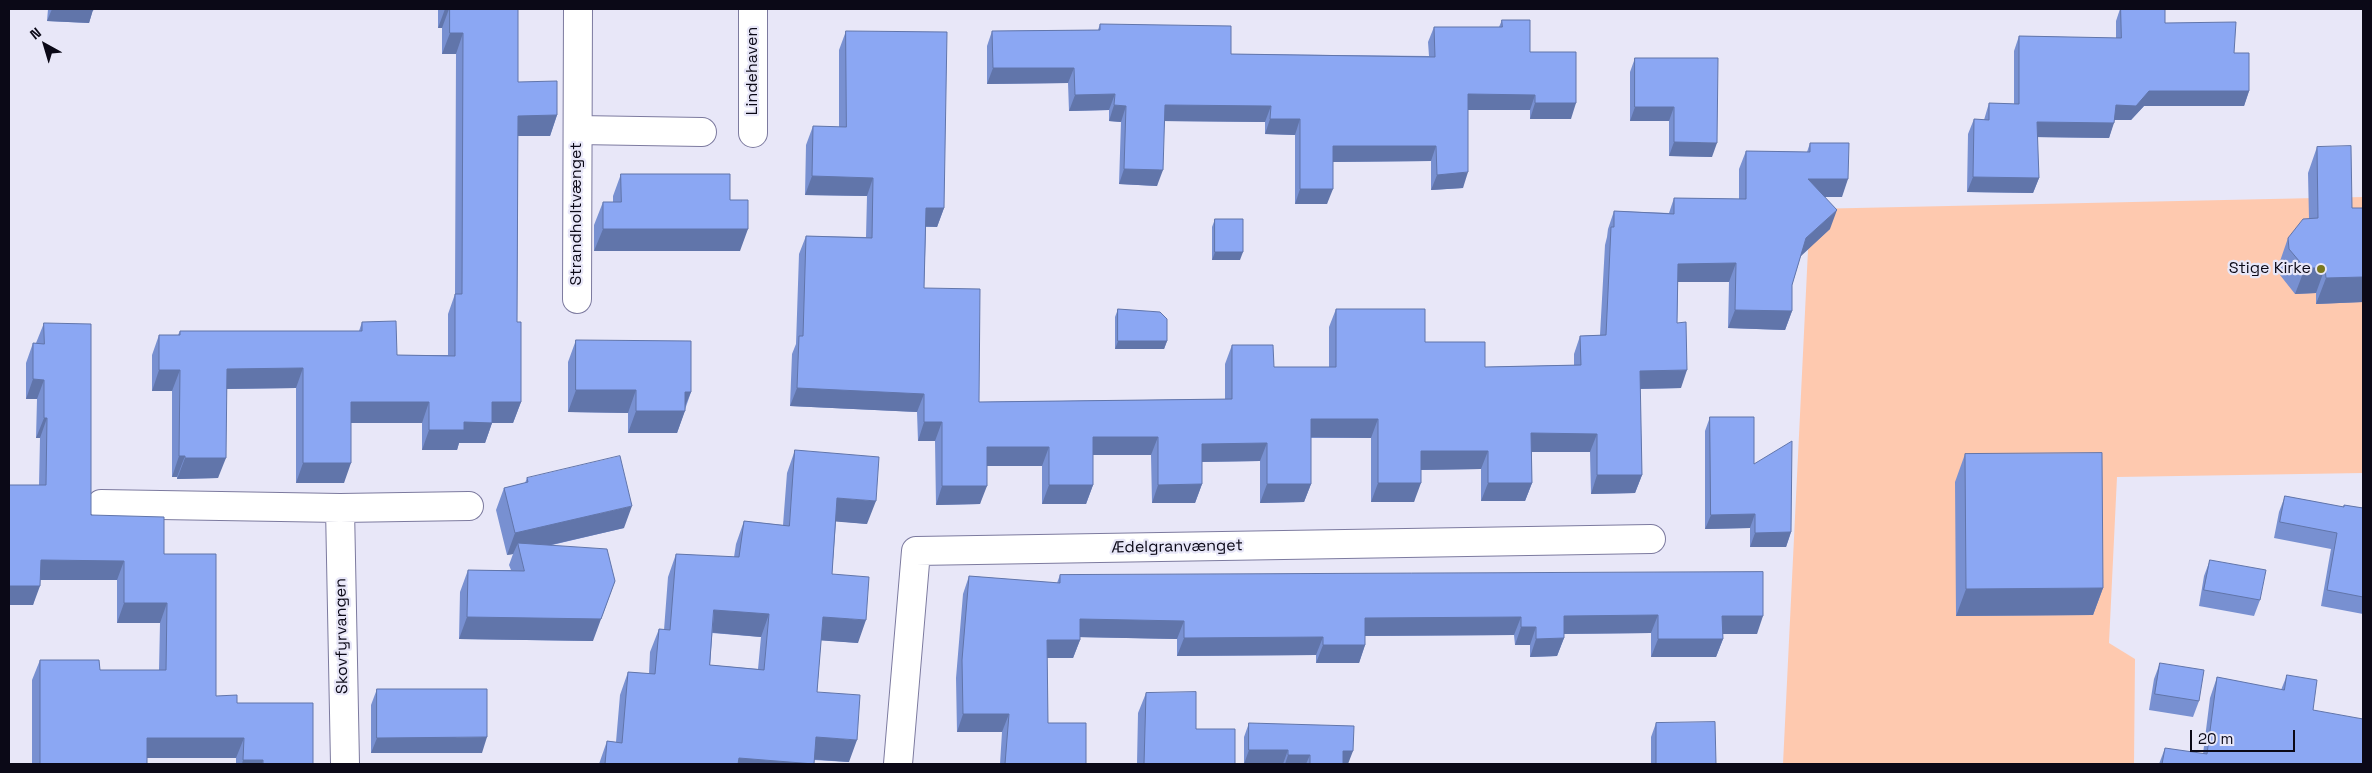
<!DOCTYPE html>
<meta charset="utf-8">
<style>
body{margin:0}
#map{position:relative;width:2372px;height:773px;overflow:hidden;background:#e8e7f8;font-family:"Space Grotesk",sans-serif}
canvas{display:block}
.frame{position:absolute;inset:0;border:10px solid #0b0917;pointer-events:none}
.north{position:absolute;left:20px;top:20px;width:50px;height:50px;-webkit-text-stroke:4px #e8e7f8;paint-order:stroke;rotate:321deg;font-size:14px;font-weight:700;line-height:20px;text-align:center;color:#0b0917}
.north::after{content:'';display:block;margin:auto;width:18px;height:22px;background:#0b0917;clip-path:polygon(50% 0,100% 100%,50% 72%,0 100%)}
.scale{position:absolute;left:2190px;top:730px;width:105px;height:22px;box-sizing:border-box;border:2px solid #0b0917;border-top:0;padding-left:6px;font-size:15px;line-height:18px;white-space:nowrap;color:#0b0917;-webkit-text-stroke:4px #e8e7f8;paint-order:stroke}
</style>
<div id="map">
<canvas width="2372" height="773"></canvas>
<div class="frame"></div>
<div class="north">N</div>
<div class="scale">20 m</div>
</div>
<script>
const context = document.querySelector('canvas').getContext('2d');
context.lineJoin = 'round';
function fill(path, color) {
  context.fillStyle = color;
  context.fill(path, 'evenodd');
}
function stroke(path, color, width, dash) {
  context.strokeStyle = color;
  context.lineWidth = width;
  context.lineCap = dash ? 'butt' : 'round';
  context.setLineDash(dash || []);
  context.stroke(path);
}
function drawText(font, color, halo, rows, align = 'center') {
  context.font = font + ' "Space Grotesk",sans-serif';
  context.lineWidth = 4.5;
  context.setLineDash([]);
  context.textBaseline = 'middle';
  context.strokeStyle = halo;
  context.fillStyle = color;
  for (const [text, x, y, turn = 0] of rows) {
    context.save();
    context.translate(x, y);
    context.rotate((+turn || 0) * Math.PI / 180);
    context.textAlign = isNaN(turn) ? turn : align;
    if (halo) context.strokeText(text, 0, 0);
    context.fillText(text, 0, 0);
    context.restore();
  }
}
fill(new Path2D(`
 M 2363,197 L 2363,473 L 2117,477 L 2109,643 L 2135,659 L 2134,764 L 1783,764 L 1810,209 Z`), '#fec9af');
const street = new Path2D(`
 M 578,130 L 702,132
 M 753,133 L 753,9
 M 577,299 L 578,9
 M 101,504 L 340,508 L 469,506
 M 340,508 L 345,764
 M 898,764 L 916,551 L 1651,539`);
stroke(street, '#7c7a9f', 30);
stroke(street, '#fff', 28);
fill(new Path2D(`
 M 48,9 L 93,9 L 89,23 L 47,21 Z
 M 438,9 L 518,9 L 518,82 L 557,115 L 550,136 L 518,136 L 517,322 L 521,402 L 513,423 L 492,423 L 485,443 L 459,443 L 457,450 L 422,450 L 422,423 L 351,423 L 344,483 L 296,483 L 296,388 L 227,389 L 218,478 L 177,479 L 177,477 L 172,477 L 172,391 L 152,391 L 152,355 L 159,335 L 178,335 L 180,331 L 359,331 L 362,322 L 397,355 L 448,355 L 448,314 L 455,294 L 456,54 L 442,54 L 442,28 L 438,28 Z
 M 2120,9 L 2165,9 L 2165,23 L 2234,53 L 2249,91 L 2244,106 L 2144,106 L 2131,120 L 2114,120 L 2109,138 L 2037,137 L 2039,178 L 2033,193 L 1967,192 L 1968,134 L 1974,119 L 1984,120 L 1989,103 L 2014,104 L 2014,51 L 2019,36 L 2116,38 L 2116,21 Z
 M 1502,20 L 1530,52 L 1571,119 L 1530,119 L 1530,110 L 1468,110 L 1463,188 L 1431,190 L 1431,161 L 1333,162 L 1327,204 L 1295,204 L 1295,135 L 1265,134 L 1265,122 L 1165,121 L 1157,186 L 1119,184 L 1121,122 L 1109,121 L 1109,110 L 1069,111 L 1068,83 L 987,84 L 987,46 L 992,31 L 1098,30 L 1100,24 L 1231,54 L 1429,56 L 1428,42 L 1434,27 L 1499,27 Z
 M 846,31 L 944,208 L 937,227 L 926,227 L 924,288 L 979,402 L 1225,399 L 1225,364 L 1232,345 L 1274,367 L 1329,367 L 1329,327 L 1336,309 L 1425,342 L 1485,367 L 1574,365 L 1574,354 L 1580,336 L 1600,335 L 1605,245 L 1607,237 L 1608,229 L 1614,211 L 1669,213 L 1674,198 L 1739,199 L 1739,169 L 1746,151 L 1807,152 L 1810,143 L 1842,197 L 1825,197 L 1830,229 L 1801,255 L 1792,285 L 1792,311 L 1785,330 L 1728,328 L 1729,282 L 1678,282 L 1677,323 L 1681,388 L 1640,389 L 1642,475 L 1635,493 L 1591,494 L 1590,452 L 1532,452 L 1532,483 L 1525,501 L 1481,501 L 1481,469 L 1421,470 L 1414,502 L 1371,502 L 1371,438 L 1311,438 L 1311,484 L 1304,502 L 1260,503 L 1260,461 L 1202,462 L 1202,484 L 1195,503 L 1152,503 L 1151,455 L 1093,455 L 1093,485 L 1086,504 L 1042,504 L 1042,466 L 987,466 L 980,504 L 936,505 L 935,441 L 918,441 L 917,412 L 790,406 L 792,354 L 796,344 L 799,254 L 806,236 L 866,237 L 867,196 L 805,195 L 806,145 L 813,126 L 839,127 L 839,50 Z
 M 2363,42 L 2363,119 L 2362,44 Z
 M 1635,58 L 1712,157 L 1669,156 L 1669,121 L 1630,121 L 1630,72 Z
 M 2317,147 L 2352,208 L 2363,208 L 2363,302 L 2316,304 L 2316,293 L 2295,294 L 2280,275 L 2279,264 L 2288,238 L 2309,219 L 2308,173 Z
 M 621,174 L 730,200 L 740,251 L 594,251 L 594,225 L 603,202 L 613,202 L 613,196 Z
 M 1215,219 L 1240,260 L 1212,260 L 1212,227 Z
 M 1118,309 L 1167,341 L 1164,349 L 1115,349 L 1115,317 Z
 M 44,323 L 91,515 L 164,554 L 216,696 L 237,703 L 313,764 L 236,764 L 236,758 L 147,758 L 147,764 L 32,764 L 32,680 L 40,660 L 100,670 L 159,670 L 160,623 L 117,623 L 117,580 L 40,580 L 33,605 L 39,485 L 40,438 L 36,438 L 37,399 L 26,399 L 26,363 L 33,343 L 36,343 Z
 M 576,340 L 691,392 L 677,433 L 628,433 L 628,413 L 568,412 L 568,362 Z
 M 1710,417 L 1754,464 L 1791,532 L 1786,547 L 1750,547 L 1750,528 L 1705,529 L 1705,431 Z
 M 795,450 L 867,524 L 836,521 L 832,574 L 858,643 L 821,640 L 817,692 L 849,762 L 814,760 L 814,764 L 599,764 L 607,741 L 616,742 L 620,695 L 628,672 L 649,674 L 650,652 L 659,629 L 664,630 L 668,577 L 676,554 L 734,557 L 736,544 L 744,521 L 783,525 L 787,473 ZM 712,633 L 761,637 L 758,669 L 710,665 Z
 M 1965,454 L 2103,588 L 2093,615 L 1956,616 L 1955,482 Z
 M 527,478 L 624,528 L 552,545 L 593,641 L 459,639 L 460,592 L 468,570 L 511,570 L 509,565 L 513,554 L 507,555 L 496,510 L 504,488 L 525,483 Z
 M 2285,496 L 2343,507 L 2344,505 L 2363,508 L 2363,614 L 2321,606 L 2331,549 L 2274,538 L 2279,512 Z
 M 2210,560 L 2260,600 L 2254,616 L 2199,606 L 2204,576 Z
 M 1763,572 L 1757,634 L 1723,634 L 1723,639 L 1716,657 L 1651,657 L 1651,633 L 1564,634 L 1564,638 L 1557,656 L 1530,657 L 1530,645 L 1515,645 L 1514,635 L 1365,636 L 1365,645 L 1359,663 L 1316,663 L 1316,655 L 1177,656 L 1177,639 L 1080,637 L 1080,640 L 1073,658 L 1047,658 L 1048,723 L 1086,764 L 1000,764 L 1002,732 L 957,732 L 956,678 L 963,594 L 969,576 L 1057,583 L 1060,575 Z
 M 2160,663 L 2199,701 L 2193,717 L 2149,710 L 2154,679 Z
 M 2287,675 L 2313,710 L 2363,764 L 2159,764 L 2165,748 L 2203,754 L 2210,698 L 2217,677 L 2281,690 Z
 M 377,689 L 482,753 L 371,753 L 371,705 Z
 M 1146,693 L 1196,729 L 1235,764 L 1137,764 L 1138,713 Z
 M 1249,723 L 1348,764 L 1244,764 L 1244,737 Z
 M 1656,723 L 1716,764 L 1651,764 L 1651,737 Z`), '#7890d1');
fill(new Path2D(`
 M 52,9 L 73,9 L 93,10 L 89,23 L 47,21 Z
 M 445,9 L 449,9 L 442,28 L 438,28 Z
 M 450,33 L 463,33 L 456,54 L 442,54 Z
 M 993,68 L 1074,68 L 1068,83 L 987,84 Z
 M 2149,91 L 2249,91 L 2244,106 L 2144,106 L 2131,120 L 2111,120 L 2116,105 Z
 M 1115,94 L 1109,110 L 1069,111 L 1075,95 Z
 M 1468,94 L 1535,95 L 1530,110 L 1462,110 Z
 M 1535,103 L 1576,103 L 1571,119 L 1530,119 Z
 M 1114,105 L 1126,106 L 1121,122 L 1109,121 Z
 M 1165,105 L 1271,106 L 1265,122 L 1159,121 Z
 M 1635,107 L 1674,107 L 1669,121 L 1630,121 Z
 M 557,115 L 550,136 L 511,136 L 518,116 Z
 M 1270,119 L 1300,119 L 1295,135 L 1265,134 Z
 M 2037,122 L 2114,123 L 2109,138 L 2031,137 Z
 M 1674,142 L 1717,143 L 1712,157 L 1669,156 Z
 M 1333,146 L 1436,146 L 1431,161 L 1328,162 Z
 M 1124,169 L 1163,170 L 1157,186 L 1119,184 Z
 M 1468,172 L 1463,188 L 1431,190 L 1437,175 Z
 M 812,176 L 873,178 L 867,196 L 805,195 Z
 M 1973,177 L 2039,178 L 2033,193 L 1967,192 Z
 M 1808,179 L 1848,179 L 1842,197 L 1801,197 Z
 M 1300,189 L 1333,189 L 1327,204 L 1295,204 Z
 M 926,208 L 944,208 L 937,227 L 919,226 Z
 M 1837,210 L 1830,229 L 1800,257 L 1806,238 Z
 M 603,229 L 748,229 L 740,251 L 594,251 Z
 M 1215,252 L 1243,252 L 1240,260 L 1212,260 Z
 M 1736,263 L 1729,282 L 1671,282 L 1678,264 Z
 M 2305,268 L 2325,268 L 2316,293 L 2295,294 Z
 M 2363,277 L 2363,302 L 2316,304 L 2326,278 Z
 M 1735,310 L 1792,311 L 1785,330 L 1728,328 Z
 M 1118,341 L 1167,341 L 1164,349 L 1115,349 Z
 M 303,368 L 296,388 L 219,389 L 227,369 Z
 M 159,370 L 180,370 L 172,391 L 152,391 Z
 M 1687,370 L 1681,388 L 1633,389 L 1640,371 Z
 M 33,379 L 44,380 L 37,399 L 26,399 Z
 M 797,388 L 924,394 L 917,412 L 790,406 Z
 M 576,390 L 636,390 L 628,413 L 568,412 Z
 M 685,392 L 691,392 L 683,411 L 685,411 L 677,433 L 628,433 L 636,411 Z
 M 351,402 L 429,402 L 422,423 L 344,423 Z
 M 492,402 L 521,402 L 513,423 L 486,423 L 492,423 L 485,443 L 459,443 L 457,450 L 422,450 L 429,430 Z
 M 44,418 L 47,418 L 40,438 L 36,438 Z
 M 1311,419 L 1378,419 L 1371,438 L 1304,437 Z
 M 924,422 L 942,422 L 935,441 L 918,441 Z
 M 1531,433 L 1597,434 L 1590,452 L 1525,452 Z
 M 1093,437 L 1158,437 L 1151,455 L 1086,455 Z
 M 1267,443 L 1260,461 L 1195,462 L 1202,444 Z
 M 987,447 L 1049,447 L 1042,466 L 980,466 Z
 M 1421,451 L 1488,451 L 1481,469 L 1414,470 Z
 M 179,456 L 185,456 L 177,477 L 172,477 Z
 M 185,458 L 226,458 L 218,478 L 177,479 Z
 M 303,463 L 351,463 L 344,483 L 296,483 Z
 M 1597,475 L 1642,475 L 1635,493 L 1591,494 Z
 M 1378,483 L 1421,483 L 1414,502 L 1371,502 Z
 M 1488,483 L 1532,483 L 1525,501 L 1481,501 Z
 M 1202,484 L 1195,503 L 1152,503 L 1158,485 Z
 M 1267,484 L 1311,484 L 1304,502 L 1260,503 Z
 M 1049,485 L 1093,485 L 1086,504 L 1042,504 Z
 M 942,486 L 987,486 L 980,504 L 936,505 Z
 M 837,498 L 876,501 L 867,524 L 829,521 Z
 M 632,506 L 624,528 L 520,552 L 518,543 L 513,554 L 507,555 L 515,533 Z
 M 1755,514 L 1750,528 L 1705,529 L 1711,515 Z
 M 1791,532 L 1786,547 L 1750,547 L 1755,533 Z
 M 41,560 L 124,561 L 117,580 L 34,580 Z
 M 615,581 L 593,641 L 459,639 L 467,617 Z
 M 9,586 L 40,586 L 33,605 L 9,605 Z
 M 2103,588 L 2093,615 L 1956,616 L 1966,589 Z
 M 124,603 L 167,603 L 160,623 L 117,623 Z
 M 714,610 L 769,614 L 761,637 L 706,632 Z
 M 1658,615 L 1651,633 L 1557,634 L 1564,616 Z
 M 1722,616 L 1763,616 L 1757,634 L 1716,634 Z
 M 823,617 L 866,620 L 858,643 L 815,640 Z
 M 1521,617 L 1514,635 L 1358,636 L 1365,618 Z
 M 1080,619 L 1184,621 L 1177,639 L 1074,637 Z
 M 1521,627 L 1536,627 L 1530,645 L 1515,645 Z
 M 1323,637 L 1316,655 L 1177,656 L 1184,638 Z
 M 1564,638 L 1557,656 L 1530,657 L 1536,639 Z
 M 1658,639 L 1723,639 L 1716,657 L 1651,657 Z
 M 1047,640 L 1080,640 L 1073,658 L 1040,658 Z
 M 1323,645 L 1365,645 L 1359,663 L 1316,663 Z
 M 963,714 L 1009,714 L 1002,732 L 957,732 Z
 M 487,737 L 482,753 L 371,753 L 377,738 Z
 M 816,737 L 857,740 L 849,762 L 808,759 Z
 M 147,738 L 244,738 L 236,758 L 140,758 Z
 M 1249,750 L 1288,750 L 1283,764 L 1244,764 Z
 M 1343,751 L 1353,751 L 1348,764 L 1338,764 Z
 M 1288,755 L 1310,755 L 1306,764 L 1285,764 Z
 M 739,758 L 814,764 L 736,764 Z
 M 243,760 L 263,760 L 262,764 L 242,764 Z`), '#6175aa');
const building = new Path2D(`
 M 73,9 L 93,9 L 93,10 Z
 M 450,9 L 518,9 L 518,82 L 557,81 L 557,115 L 518,116 L 517,322 L 521,322 L 521,402 L 492,402 L 492,423 L 464,422 L 464,430 L 429,430 L 429,402 L 351,402 L 351,463 L 303,463 L 303,368 L 227,369 L 226,458 L 185,458 L 185,456 L 179,456 L 180,370 L 159,370 L 159,335 L 180,335 L 180,331 L 362,331 L 362,322 L 396,321 L 397,355 L 455,356 L 455,294 L 462,294 L 463,33 L 450,33 Z
 M 2121,9 L 2165,9 L 2165,23 L 2236,22 L 2234,53 L 2249,53 L 2249,91 L 2149,91 L 2136,106 L 2116,105 L 2114,123 L 2037,122 L 2039,178 L 1973,177 L 1974,119 L 1989,120 L 1989,103 L 2019,104 L 2019,36 L 2121,38 Z
 M 1502,20 L 1530,20 L 1530,52 L 1576,52 L 1576,103 L 1535,103 L 1535,95 L 1468,94 L 1468,172 L 1437,175 L 1436,146 L 1333,146 L 1333,189 L 1300,189 L 1300,119 L 1270,119 L 1271,106 L 1165,105 L 1163,170 L 1124,169 L 1126,106 L 1114,105 L 1115,94 L 1075,95 L 1074,68 L 993,68 L 992,31 L 1100,30 L 1100,24 L 1231,26 L 1231,54 L 1435,57 L 1434,27 L 1502,27 Z
 M 846,31 L 947,32 L 944,208 L 926,208 L 924,288 L 980,289 L 979,402 L 1232,399 L 1232,345 L 1273,345 L 1274,367 L 1336,367 L 1336,309 L 1425,309 L 1425,342 L 1485,342 L 1485,367 L 1581,365 L 1580,336 L 1606,335 L 1611,227 L 1614,227 L 1614,211 L 1674,214 L 1674,198 L 1746,199 L 1746,151 L 1810,152 L 1810,143 L 1849,143 L 1848,179 L 1808,179 L 1837,210 L 1806,238 L 1792,285 L 1792,311 L 1735,310 L 1736,263 L 1678,264 L 1677,323 L 1686,322 L 1687,370 L 1640,371 L 1642,475 L 1597,475 L 1597,434 L 1531,433 L 1532,483 L 1488,483 L 1488,451 L 1421,451 L 1421,483 L 1378,483 L 1378,419 L 1311,419 L 1311,484 L 1267,484 L 1267,443 L 1202,444 L 1202,484 L 1158,485 L 1158,437 L 1093,437 L 1093,485 L 1049,485 L 1049,447 L 987,447 L 987,486 L 942,486 L 942,422 L 924,422 L 924,394 L 797,388 L 799,336 L 803,336 L 806,236 L 872,238 L 873,178 L 812,176 L 813,126 L 846,127 Z
 M 1635,58 L 1718,58 L 1717,143 L 1674,142 L 1674,107 L 1635,107 Z
 M 2351,146 L 2352,208 L 2363,208 L 2363,277 L 2326,278 L 2325,268 L 2305,268 L 2289,249 L 2288,238 L 2303,219 L 2318,218 L 2317,147 Z
 M 621,174 L 730,174 L 730,200 L 748,200 L 748,229 L 603,229 L 603,202 L 621,202 Z
 M 1215,219 L 1243,219 L 1243,252 L 1215,252 Z
 M 1118,309 L 1160,312 L 1167,319 L 1167,341 L 1118,341 Z
 M 44,323 L 91,324 L 91,515 L 164,517 L 164,554 L 216,554 L 216,696 L 237,695 L 237,703 L 313,703 L 313,764 L 263,764 L 263,760 L 243,760 L 244,738 L 147,738 L 147,764 L 40,764 L 40,660 L 99,660 L 100,670 L 166,670 L 167,603 L 124,603 L 124,561 L 41,560 L 40,586 L 9,586 L 9,485 L 46,485 L 47,418 L 44,418 L 44,380 L 33,379 L 33,343 L 44,344 Z
 M 576,340 L 691,341 L 691,392 L 685,392 L 685,411 L 636,411 L 636,390 L 576,390 Z
 M 1710,417 L 1754,417 L 1754,464 L 1792,441 L 1791,532 L 1755,533 L 1755,514 L 1711,515 Z
 M 795,450 L 879,457 L 876,501 L 837,498 L 832,574 L 869,577 L 866,620 L 823,617 L 817,692 L 860,695 L 857,740 L 816,737 L 814,764 L 739,758 L 738,764 L 605,764 L 607,741 L 622,743 L 628,672 L 655,674 L 659,629 L 670,630 L 676,554 L 739,557 L 744,521 L 789,526 ZM 714,610 L 769,614 L 764,670 L 710,665 Z
 M 2102,453 L 2103,588 L 1966,589 L 1965,454 Z
 M 620,456 L 632,506 L 515,533 L 504,488 L 528,482 L 527,478 Z
 M 2285,496 L 2344,507 L 2344,505 L 2363,508 L 2363,597 L 2327,590 L 2337,533 L 2280,522 Z
 M 518,543 L 607,549 L 615,581 L 601,619 L 467,617 L 468,570 L 524,571 Z
 M 2210,560 L 2266,570 L 2260,600 L 2204,590 Z
 M 1763,572 L 1763,616 L 1722,616 L 1723,639 L 1658,639 L 1658,615 L 1564,616 L 1564,638 L 1536,639 L 1536,627 L 1521,627 L 1521,617 L 1365,618 L 1365,645 L 1323,645 L 1323,637 L 1184,638 L 1184,621 L 1080,619 L 1080,640 L 1047,640 L 1048,723 L 1086,723 L 1086,764 L 1005,764 L 1009,714 L 963,714 L 962,660 L 969,576 L 1060,583 L 1060,575 Z
 M 2160,663 L 2204,670 L 2199,701 L 2155,694 Z
 M 2287,675 L 2317,680 L 2313,710 L 2363,719 L 2363,764 L 2162,764 L 2165,748 L 2207,754 L 2217,677 L 2284,690 Z
 M 377,689 L 487,689 L 487,737 L 377,738 Z
 M 1196,692 L 1196,729 L 1235,729 L 1235,764 L 1144,764 L 1146,693 Z
 M 1715,722 L 1716,764 L 1656,764 L 1656,723 Z
 M 1249,723 L 1354,726 L 1353,751 L 1343,751 L 1343,764 L 1310,764 L 1310,755 L 1288,755 L 1288,750 L 1249,750 Z`);
fill(building, '#8ba7f3');
stroke(building, '#6175aa', 1);
for (const [x, y, r, color] of [
 [2321,269,5,"#7a781e"]
]) {
  const dot = new Path2D();
  dot.arc(x, y, r, 0, 2 * Math.PI);
  context.fillStyle = color;
  context.fill(dot);
  stroke(dot, '#e8e7f8', 2);
}
drawText('16px', '#0b0917', '#e8e7f8', [
 ["Lindehaven",753,71,-90],
 ["Strandholtvænget",577,214,-90],
 ["Ædelgranvænget",1177,547,-1],
 ["Skovfyrvangen",342,636,-91]
]);
drawText('16px', '#0b0917', '#e8e7f8', [
 ["Stige Kirke",2311,269]
], 'right');
</script>
